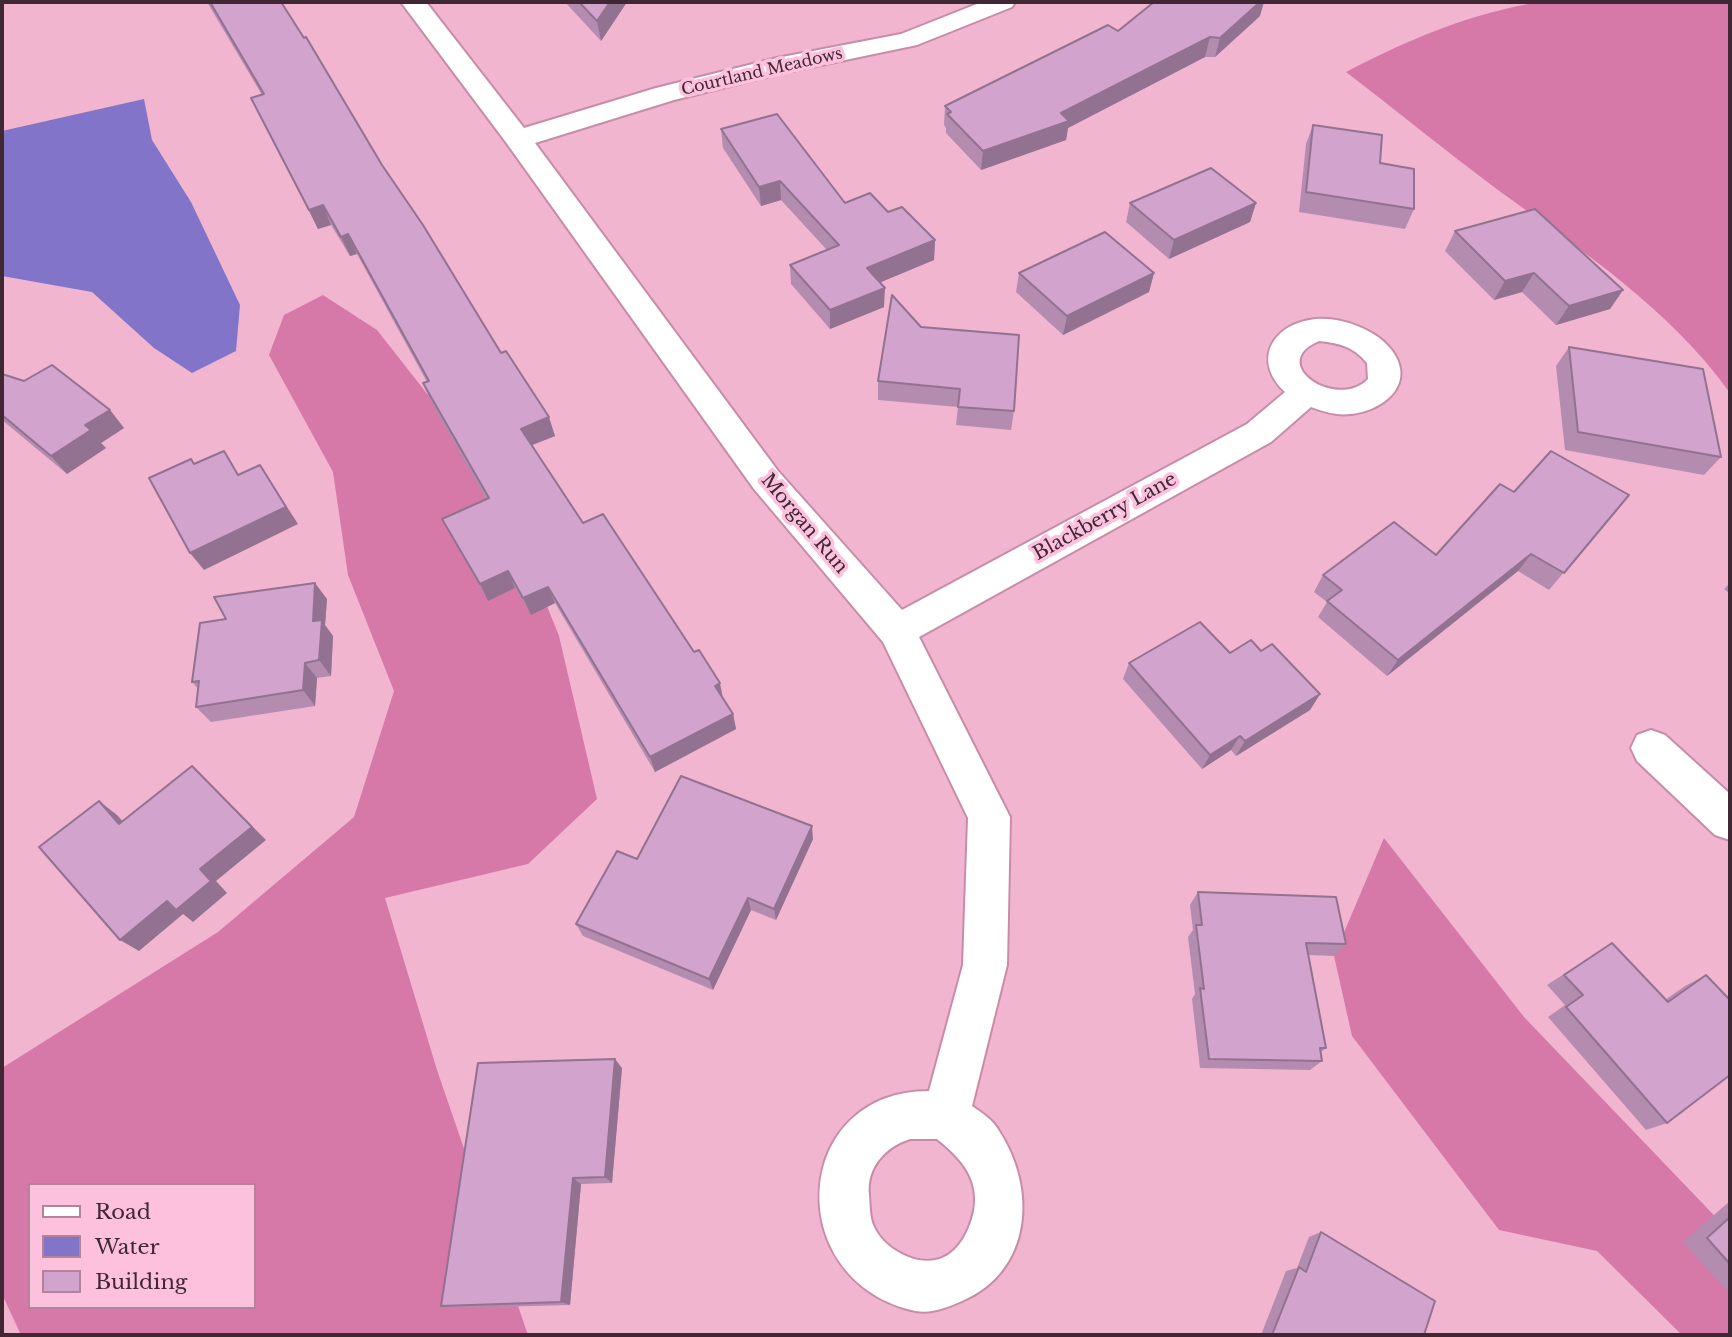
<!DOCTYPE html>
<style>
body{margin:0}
#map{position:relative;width:1732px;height:1337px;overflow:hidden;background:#f1b5d0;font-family:"Libre Baskerville",serif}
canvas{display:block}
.frame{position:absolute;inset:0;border:4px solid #3f2833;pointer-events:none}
.legend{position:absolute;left:28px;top:1183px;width:228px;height:126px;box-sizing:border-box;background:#fec1dd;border:2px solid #b28499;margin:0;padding:9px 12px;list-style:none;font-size:21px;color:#3f2833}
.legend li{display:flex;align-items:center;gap:14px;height:35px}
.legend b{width:35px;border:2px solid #b28499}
</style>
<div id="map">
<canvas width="1732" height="1337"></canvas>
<div class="frame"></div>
<ul class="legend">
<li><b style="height:9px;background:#fff"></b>Road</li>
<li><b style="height:19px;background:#8274c9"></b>Water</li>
<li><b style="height:19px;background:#d1a3cd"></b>Building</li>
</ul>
</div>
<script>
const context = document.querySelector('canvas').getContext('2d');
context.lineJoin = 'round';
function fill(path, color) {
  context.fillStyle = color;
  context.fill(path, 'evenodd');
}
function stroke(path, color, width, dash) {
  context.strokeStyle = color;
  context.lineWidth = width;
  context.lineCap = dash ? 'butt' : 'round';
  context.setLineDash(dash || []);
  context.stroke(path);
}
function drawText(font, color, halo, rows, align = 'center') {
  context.font = font + ' "Libre Baskerville",serif';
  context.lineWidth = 7;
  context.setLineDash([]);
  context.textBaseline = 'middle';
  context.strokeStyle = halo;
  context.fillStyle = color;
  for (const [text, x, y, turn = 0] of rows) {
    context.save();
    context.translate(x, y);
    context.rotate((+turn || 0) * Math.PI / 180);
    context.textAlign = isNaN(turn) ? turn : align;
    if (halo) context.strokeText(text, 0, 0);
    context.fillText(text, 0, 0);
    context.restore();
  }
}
fill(new Path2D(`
 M 1541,2 L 1730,2 L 1730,393 C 1670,309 1581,250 1498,190 C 1447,152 1397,111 1346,72 C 1407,40 1473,12 1541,2 Z
 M 323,295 L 377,330 L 498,484 L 559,636 L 597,799 L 528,864 L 385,898 L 437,1070 L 528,1335 L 21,1335 L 2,1294 L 2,1068 L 218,932 L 354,817 L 394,691 L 348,575 L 333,472 L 269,355 L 284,315 ZM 30,1185 L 254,1185 L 254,1307 L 30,1307 Z
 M 1384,838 L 1524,1017 L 1730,1232 L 1730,1335 L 1682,1335 L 1597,1251 L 1499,1230 L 1352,1036 L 1334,956 Z`), '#d679a8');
fill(new Path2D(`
 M 144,99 L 152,140 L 191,202 L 240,305 L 236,351 L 192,373 L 154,348 L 92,292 L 2,276 L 2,131 Z`), '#8274c9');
const minor = new Path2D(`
 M 401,2 L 426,2 L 524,128 L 656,88 L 777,58 L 901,34 L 982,2 L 1015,2 L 1012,7 L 917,45 L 778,74 L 674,100 L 535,143 L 778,471 L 902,610 L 1247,424 L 1285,392 C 1251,360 1273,323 1316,319 C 1342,317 1378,330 1393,352 C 1419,390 1372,418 1337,414 C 1328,413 1319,410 1311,407 L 1271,442 L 919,637 L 1010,817 L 1007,965 L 972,1106 C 982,1113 993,1120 999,1131 C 1037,1189 1032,1271 962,1301 C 946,1308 929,1315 911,1310 C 781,1277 792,1091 929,1091 L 963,965 L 968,818 L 883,642 L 754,489 L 508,145 ZM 1319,341 C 1339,343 1354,347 1367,363 L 1368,379 C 1338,411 1265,364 1319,341 ZM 910,1139 L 937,1139 C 961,1158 980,1179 974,1211 C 970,1229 960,1251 942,1258 C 918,1268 884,1249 874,1227 C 869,1217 870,1205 869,1195 C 866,1168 885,1147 910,1139 Z
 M 1651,730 L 1665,735 L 1730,794 L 1730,840 L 1715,835 L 1637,761 L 1631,748 L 1637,735 Z`);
stroke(minor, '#c78da8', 4);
fill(minor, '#fff');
fill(new Path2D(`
 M 207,2 L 281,2 L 382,165 L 555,436 L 532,445 L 583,523 L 723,699 L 733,714 L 736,729 L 655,772 L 555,603 L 531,615 L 515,588 L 488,601 L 451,536 L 442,519 L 486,499 L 431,402 L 423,383 L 427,382 L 357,254 L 350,256 L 331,225 L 318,229 L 251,98 L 262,95 Z
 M 565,2 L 627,2 L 601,41 Z
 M 1260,16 L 1215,57 L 1205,57 L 1068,128 L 1066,140 L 981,170 L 946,133 L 946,128 L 944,125 L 945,106 L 1118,31 Z
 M 1313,125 L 1380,163 L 1414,209 L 1405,229 L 1299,212 L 1306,144 Z
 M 721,129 L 845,203 L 888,212 L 935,240 L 934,260 L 880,282 L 884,307 L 830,329 L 791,284 L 790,265 L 827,250 L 781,200 L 761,206 L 723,148 Z
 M 1130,203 L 1256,203 L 1250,222 L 1169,259 L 1126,222 Z
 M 1455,231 L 1623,290 L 1610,309 L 1556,325 L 1522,292 L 1494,300 L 1445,251 Z
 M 1019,273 L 1154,273 L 1149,292 L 1063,335 L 1016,292 Z
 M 921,327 L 1014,411 L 1011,430 L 956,425 L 958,407 L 878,400 L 878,381 Z
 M 1569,347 L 1721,457 L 1704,475 L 1565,450 L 1556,366 Z
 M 2,374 L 110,410 L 124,428 L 101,443 L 106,448 L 67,474 L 2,420 Z
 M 1514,492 L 1629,495 L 1549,590 L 1518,571 L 1387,676 L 1318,617 L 1327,602 L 1314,592 L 1323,575 L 1436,555 Z
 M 1730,583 L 1730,594 L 1724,589 Z
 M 327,599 L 325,625 L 333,636 L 331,676 L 317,678 L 315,706 L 211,722 L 196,707 L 198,689 L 192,682 Z
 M 1261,651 L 1320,694 L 1310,710 L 1236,756 L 1231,750 L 1202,769 L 1123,679 L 1129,663 Z
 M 813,839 L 776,920 L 751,910 L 713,990 L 583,936 L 576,924 L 637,859 Z
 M 1198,892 L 1346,944 L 1334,956 L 1309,955 L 1326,1048 L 1321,1052 L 1322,1061 L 1310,1070 L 1200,1068 L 1192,999 L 1195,994 L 1188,937 L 1193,930 L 1190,905 Z
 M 1612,943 L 1665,1000 L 1685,986 L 1706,975 L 1667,1123 L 1646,1130 L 1548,1017 L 1565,1005 L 1547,985 Z
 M 622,1068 L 612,1183 L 581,1184 L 570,1305 L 454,1308 L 441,1306 Z
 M 1730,1201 L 1730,1292 L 1728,1292 L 1683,1242 Z
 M 1321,1232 L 1424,1335 L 1261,1335 L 1286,1271 L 1297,1268 L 1309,1237 Z`), '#b48cb0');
fill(new Path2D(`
 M 610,2 L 627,2 L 601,41 L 597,21 Z
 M 1260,2 L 1264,2 L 1260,16 L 1215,57 L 1220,38 Z
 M 1210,37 L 1205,57 L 1068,128 L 1066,140 L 981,170 L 983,151 L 1061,113 Z
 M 780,181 L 781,200 L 761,206 L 759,187 Z
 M 1256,203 L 1250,222 L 1169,259 L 1174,240 Z
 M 323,205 L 331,225 L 318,229 L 309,210 Z
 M 348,234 L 357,254 L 350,256 L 341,237 Z
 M 935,240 L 934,260 L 867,288 L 867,268 Z
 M 1154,273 L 1149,292 L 1063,335 L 1067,316 Z
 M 1534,273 L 1522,292 L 1494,300 L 1505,281 Z
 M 885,288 L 884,307 L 830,329 L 830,310 Z
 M 1623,290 L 1610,309 L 1556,325 L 1569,306 Z
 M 110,410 L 124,428 L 101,443 L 106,448 L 67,474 L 51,456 L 85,425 Z
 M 549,417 L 555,436 L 527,447 L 521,429 Z
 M 260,465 L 298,524 L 204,570 L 190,553 Z
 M 1531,554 L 1518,571 L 1387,676 L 1398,660 Z
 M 508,571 L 515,588 L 488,601 L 480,584 Z
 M 315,583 L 327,599 L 325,625 L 333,636 L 331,676 L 319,660 L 313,621 Z
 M 548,587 L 555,603 L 531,615 L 523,598 Z
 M 305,663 L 317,678 L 315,706 L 303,690 Z
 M 720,683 L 723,699 L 715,686 Z
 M 1320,694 L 1310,710 L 1236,756 L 1245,741 Z
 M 733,714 L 736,729 L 655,772 L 650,757 Z
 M 1240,736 L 1231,750 L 1202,769 L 1210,755 Z
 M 192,766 L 266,840 L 216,881 L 227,893 L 193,922 L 183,914 L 139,951 L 120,940 L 200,869 Z
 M 99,801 L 117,815 L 137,837 L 119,824 Z
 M 812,826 L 813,839 L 776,920 L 774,909 Z
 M 748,898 L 751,910 L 713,990 L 709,979 Z
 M 615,1059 L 622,1068 L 612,1183 L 605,1177 Z
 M 573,1178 L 581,1184 L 570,1305 L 561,1302 Z`), '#927290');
const building = new Path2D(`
 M 210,2 L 281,2 L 304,38 L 306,37 L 382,165 L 423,225 L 501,353 L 506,351 L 549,417 L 521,429 L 583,523 L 603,514 L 694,652 L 699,650 L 720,683 L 715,686 L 733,714 L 650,757 L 548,587 L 523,598 L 508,571 L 480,584 L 442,519 L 489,498 L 423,383 L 429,381 L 348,234 L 341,237 L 323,205 L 309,210 L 251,98 L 264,94 Z
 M 579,2 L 610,2 L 597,21 Z
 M 1154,2 L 1260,2 L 1220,38 L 1210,37 L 1061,113 L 1069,121 L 983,151 L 947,114 L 951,112 L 945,106 L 1108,25 L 1118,31 Z
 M 777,114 L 845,203 L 870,193 L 888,212 L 902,207 L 935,240 L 867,268 L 885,288 L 830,310 L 790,265 L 839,245 L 780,181 L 759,187 L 721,129 Z
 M 1313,125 L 1382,135 L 1380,163 L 1414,169 L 1414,209 L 1306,192 Z
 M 1211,168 L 1256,203 L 1174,240 L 1130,203 Z
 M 1535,209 L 1623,290 L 1569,306 L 1534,273 L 1505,281 L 1455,231 Z
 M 1105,232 L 1154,273 L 1067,316 L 1019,273 Z
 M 892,295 L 921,327 L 1019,335 L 1014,411 L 958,407 L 960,389 L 878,381 Z
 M 1569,347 L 1703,369 L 1721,457 L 1578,432 Z
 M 52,365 L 110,410 L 85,425 L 91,430 L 51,456 L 2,415 L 2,374 L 24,381 Z
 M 224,451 L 238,475 L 260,465 L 286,507 L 190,553 L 149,478 L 191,459 L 194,464 Z
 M 1551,451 L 1629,495 L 1564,573 L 1531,554 L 1398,660 L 1327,601 L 1342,590 L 1323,575 L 1394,522 L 1436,555 L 1500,484 L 1514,492 Z
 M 315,583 L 313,621 L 322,620 L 319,660 L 305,663 L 303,690 L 196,707 L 199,681 L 192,682 L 200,623 L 226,619 L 214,597 Z
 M 1200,622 L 1230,653 L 1251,640 L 1261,651 L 1272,644 L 1320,694 L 1245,741 L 1240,736 L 1210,755 L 1129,663 Z
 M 192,766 L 252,827 L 200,869 L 211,881 L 176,910 L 167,901 L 120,940 L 39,847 L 99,801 L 119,824 Z
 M 681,776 L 812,826 L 774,909 L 748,898 L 709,979 L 576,924 L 617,851 L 637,859 Z
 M 1198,892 L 1336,897 L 1346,944 L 1306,943 L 1326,1048 L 1320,1048 L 1322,1061 L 1209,1059 L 1200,988 L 1204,989 L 1196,925 L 1202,925 Z
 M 1612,943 L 1668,1002 L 1706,975 L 1730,1000 L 1730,1075 L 1667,1123 L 1566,1007 L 1583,995 L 1564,975 Z
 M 615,1059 L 605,1177 L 573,1178 L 561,1302 L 441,1306 L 478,1063 Z
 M 1730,1217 L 1730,1264 L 1707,1238 Z
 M 1321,1232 L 1435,1301 L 1424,1335 L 1272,1335 L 1299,1267 L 1306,1272 Z`);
fill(building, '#d1a3cd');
stroke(building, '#927290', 2);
drawText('16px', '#3f2833', '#fec1dd', [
 ["Courtland Meadows",762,72,-13]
]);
drawText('19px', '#3f2833', '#fec1dd', [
 ["Blackberry Lane",1105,517,-29],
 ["Morgan Run",804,524,50]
]);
</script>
